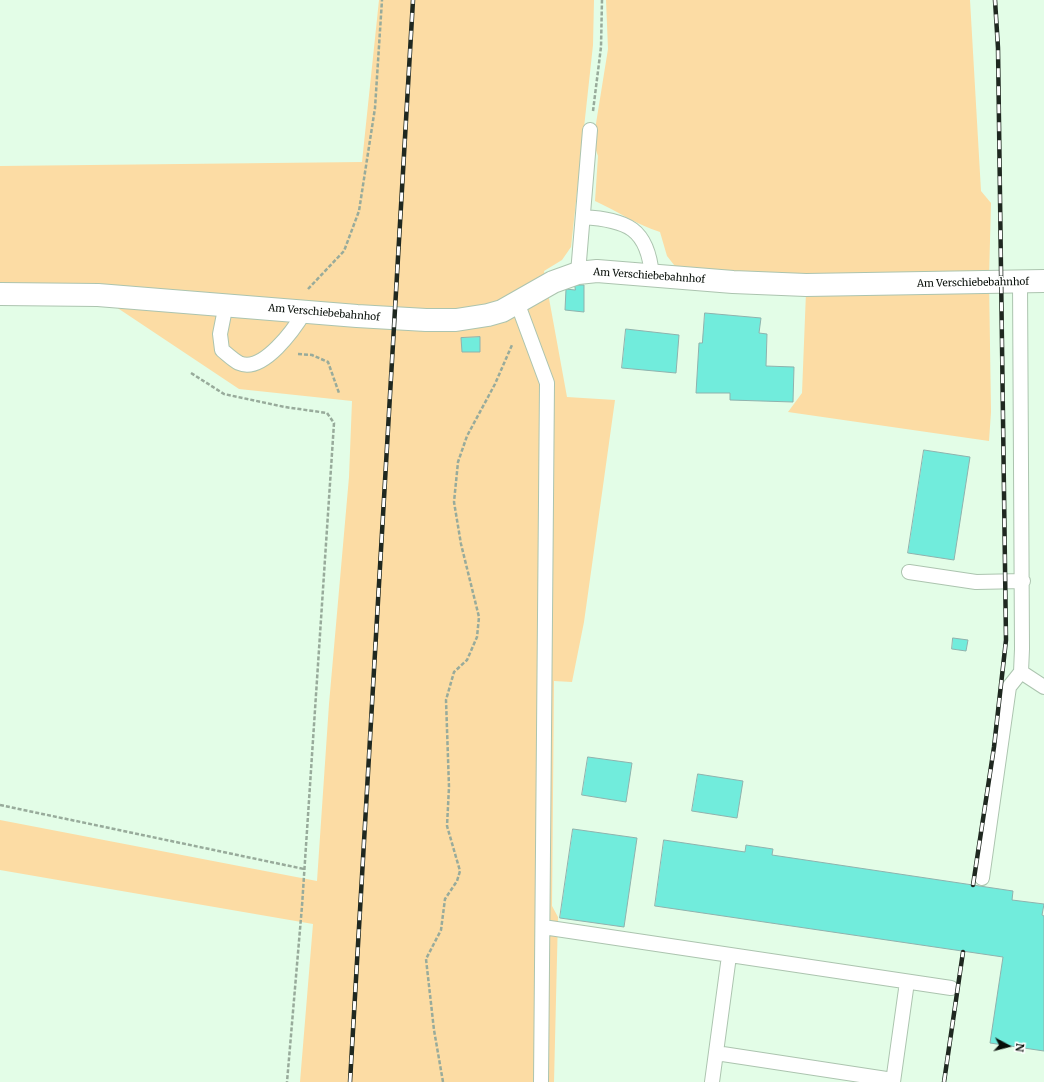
<!DOCTYPE html>
<style>
body{margin:0}
#map{position:relative;width:1044px;height:1082px;overflow:hidden;background:#e3fde7;font-family:Merriweather,serif}
canvas{display:block}
.north{position:absolute;left:988px;top:1026px;width:40px;height:40px;-webkit-text-stroke:3px #fff;paint-order:stroke;rotate:97deg;font-size:11px;font-weight:700;line-height:16px;text-align:center;color:#070e08}
.north::after{content:'';display:block;margin:auto;width:14px;height:18px;background:#070e08;clip-path:polygon(50% 0,100% 100%,50% 72%,0 100%)}
</style>
<div id="map">
<canvas width="1044" height="1082"></canvas>
<div class="north">N</div>
</div>
<script>
const context = document.querySelector('canvas').getContext('2d');
context.lineJoin = 'round';
function fill(path, color) {
  context.fillStyle = color;
  context.fill(path, 'evenodd');
}
function stroke(path, color, width, dash) {
  context.strokeStyle = color;
  context.lineWidth = width;
  context.lineCap = dash ? 'butt' : 'round';
  context.setLineDash(dash || []);
  context.stroke(path);
}
function drawText(font, color, halo, rows, align = 'center') {
  context.font = font + ' Merriweather,serif';
  context.lineWidth = 3;
  context.setLineDash([]);
  context.textBaseline = 'middle';
  context.strokeStyle = halo;
  context.fillStyle = color;
  for (const [text, x, y, turn = 0] of rows) {
    context.save();
    context.translate(x, y);
    context.rotate((+turn || 0) * Math.PI / 180);
    context.textAlign = isNaN(turn) ? turn : align;
    if (halo) context.strokeText(text, 0, 0);
    context.fillText(text, 0, 0);
    context.restore();
  }
}
fill(new Path2D(`
 M 379,0 L 594,0 L 593,45 L 571,247 L 562,260 L 544,271 L 567,397 L 615,400 L 584,622 L 572,682 L 554,681 L 552,906 L 558,917 L 554,1082 L 300,1082 L 313,924 L 0,870 L 0,820 L 317,881 L 329,704 L 349,477 L 352,401 L 239,389 L 98,295 L 0,294 L 0,166 L 362,162 Z
 M 606,0 L 970,0 L 981,191 L 991,203 L 989,278 L 991,412 L 989,441 L 788,412 L 802,393 L 806,292 L 678,270 L 667,256 L 660,232 C 637,225 617,211 595,201 L 598,156 L 593,142 L 608,49 Z`), '#fcdca4');
const building = new Path2D(`
 M 575,285 L 584,285 L 584,312 L 565,310 L 566,289 L 575,290 Z
 M 705,313 L 761,318 L 759,333 L 767,334 L 766,366 L 794,367 L 793,402 L 730,400 L 730,393 L 696,393 L 699,343 L 702,343 Z
 M 626,329 L 679,335 L 676,373 L 622,368 Z
 M 480,337 L 480,352 L 462,352 L 461,338 Z
 M 924,450 L 970,457 L 954,560 L 908,553 Z
 M 953,638 L 968,640 L 966,651 L 952,649 Z
 M 588,757 L 632,763 L 626,802 L 582,795 Z
 M 698,774 L 743,781 L 737,818 L 692,811 Z
 M 573,829 L 637,838 L 624,927 L 560,918 Z
 M 664,840 L 745,852 L 746,845 L 773,849 L 772,855 L 1013,891 L 1012,900 L 1044,904 L 1042,915 L 1044,916 L 1044,1051 L 990,1043 L 1003,957 L 655,906 Z`);
fill(building, '#71ecdc');
stroke(building, '#8fb2ad', 1);
const lane = new Path2D(`
 M 583,217 C 627,220 648,228 652,276
 M 578,273 L 590,130
 M 517,302 L 547,383 L 541,1082
 M 226,304 L 220,334 L 222,350 C 227,354 233,360 239,363 C 263,374 295,328 305,311
 M 909,572 L 976,582 L 1023,581
 M 1021,672 L 1044,687
 M 982,878 L 1009,687 L 1021,672 L 1022,649 L 1020,282
 M 543,927 L 951,988
 M 716,1053 L 893,1080
 M 712,1082 L 729,956
 M 893,1082 L 907,982`);
const street = new Path2D(`
 M 0,294 L 98,295 L 357,316 L 426,320 L 456,320 L 488,315 L 502,311 L 553,282 L 578,273 L 597,271 L 733,282 L 806,285 L 1044,281`);
stroke(lane, '#acc4af', 16);
stroke(street, '#acc4af', 24);
stroke(new Path2D(`
 M 593,111 L 601,47 L 602,0
 M 308,289 L 344,251 L 359,211 L 375,108 L 382,0
 M 298,354 L 312,355 L 328,362 L 339,393
 M 191,373 L 224,394 L 285,407 L 327,413 L 334,423 L 302,906 L 287,1082
 M 0,805 L 304,869
 M 443,1082 L 434,1030 L 426,959 L 441,930 L 445,899 L 457,881 L 460,871 L 447,826 L 449,787 L 446,700 L 454,672 L 467,660 L 477,637 L 479,617 L 461,544 L 454,502 L 458,462 L 467,436 L 495,384 L 512,345`), '#98ab9b', 2.5, [4, 2]);
stroke(lane, '#fff', 14);
stroke(street, '#fff', 22);
const rail = new Path2D(`
 M 973,885 L 994,747 L 1006,640 L 998,48 L 995,0
 M 350,1082 L 413,0
 M 944,1082 L 963,952`);
stroke(rail, '#1f2820', 4.5);
stroke(rail, '#fff', 3, [9]);
drawText('10px', '#070e08', '#fff', [
 ["Am Verschiebebahnhof",649,276,4],
 ["Am Verschiebebahnhof",973,283,-1],
 ["Am Verschiebebahnhof",324,313,5]
]);
</script>
